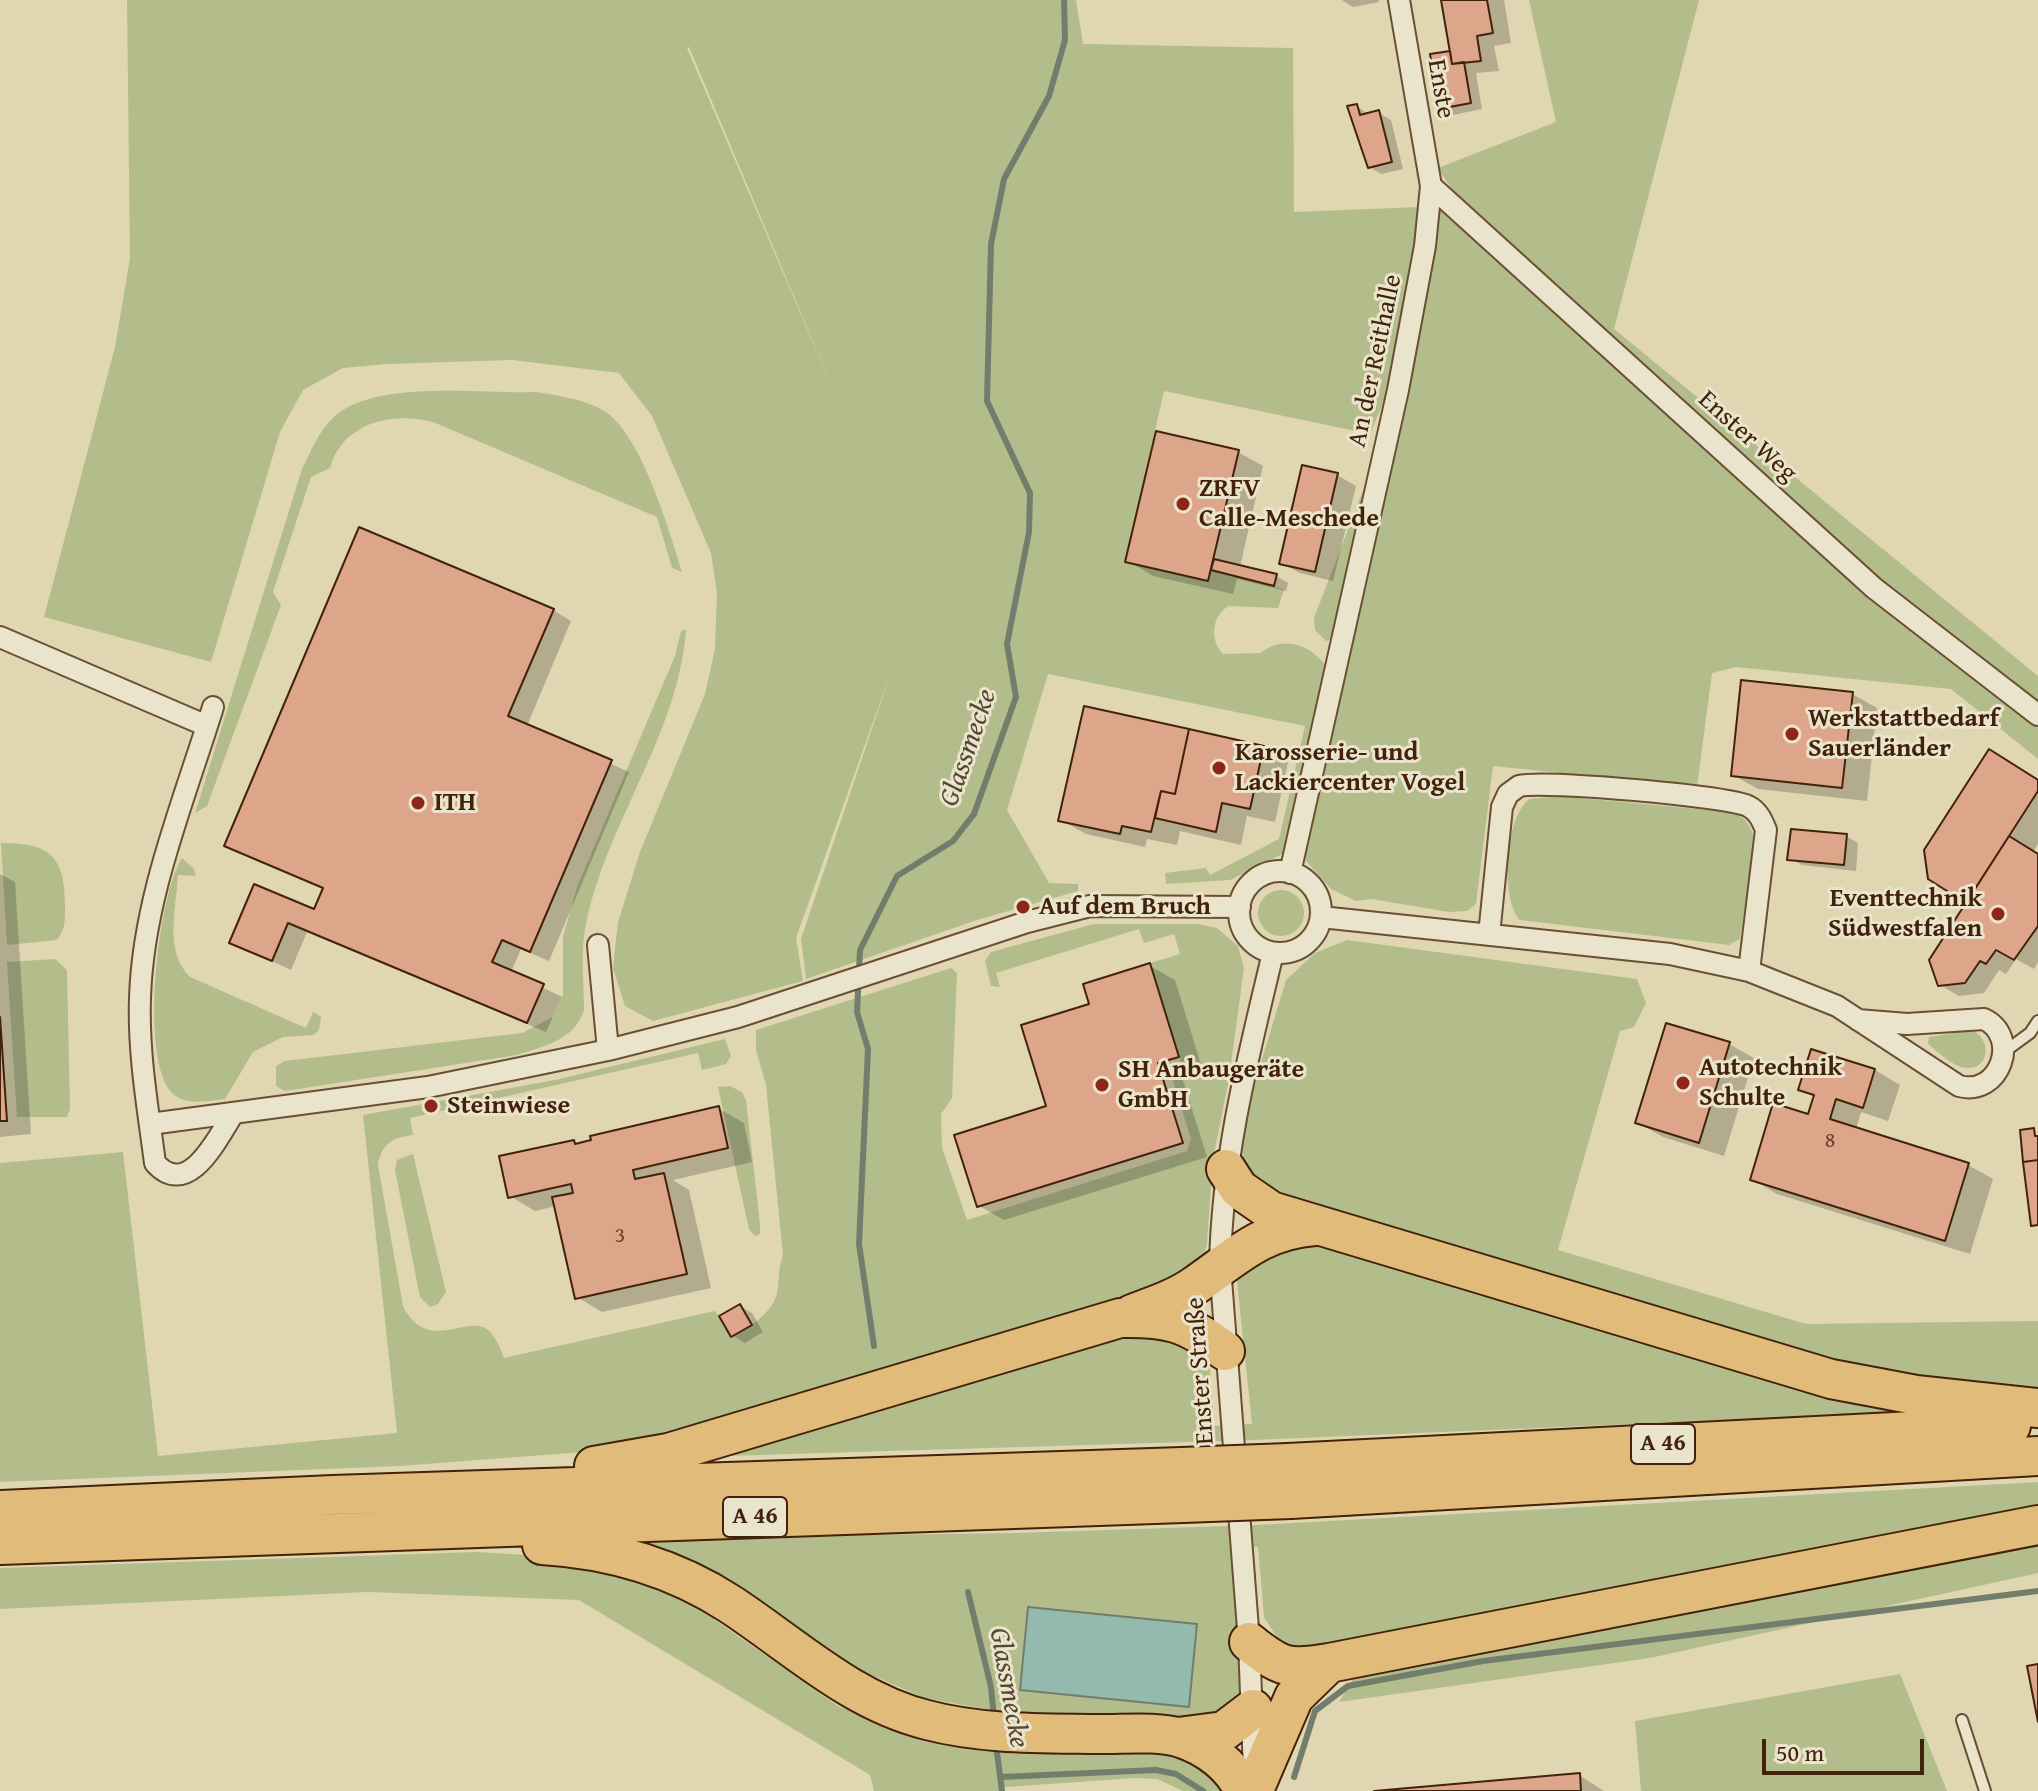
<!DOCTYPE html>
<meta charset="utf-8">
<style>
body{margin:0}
#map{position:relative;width:2038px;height:1791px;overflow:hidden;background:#e0d6b2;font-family:"Gentium Book Plus",serif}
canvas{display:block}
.scale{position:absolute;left:1762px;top:1739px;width:162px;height:36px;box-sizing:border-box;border:4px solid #42220a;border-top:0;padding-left:10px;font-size:24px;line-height:28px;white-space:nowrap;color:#42220a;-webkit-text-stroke:6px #ebe4cd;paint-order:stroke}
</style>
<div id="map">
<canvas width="2038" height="1791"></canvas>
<div class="scale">50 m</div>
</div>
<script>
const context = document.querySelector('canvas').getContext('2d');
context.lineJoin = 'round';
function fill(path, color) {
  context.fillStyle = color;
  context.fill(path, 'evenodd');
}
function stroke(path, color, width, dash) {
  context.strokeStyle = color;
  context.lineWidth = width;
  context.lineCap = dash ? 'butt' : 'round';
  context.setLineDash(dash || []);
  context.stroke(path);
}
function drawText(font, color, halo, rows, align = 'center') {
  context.font = font + ' "Gentium Book Plus",serif';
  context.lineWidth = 6;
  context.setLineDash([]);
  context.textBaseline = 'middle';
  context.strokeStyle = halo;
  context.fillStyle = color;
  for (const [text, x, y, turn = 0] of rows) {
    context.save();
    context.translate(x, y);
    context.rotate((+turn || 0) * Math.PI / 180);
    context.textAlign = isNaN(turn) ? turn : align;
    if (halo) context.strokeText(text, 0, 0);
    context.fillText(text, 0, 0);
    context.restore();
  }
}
fill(new Path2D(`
 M 127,0 L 1076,0 L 1083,44 L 1293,48 L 1294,212 L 1420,207 L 1397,370 L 1370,434 L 1164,391 L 1125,562 L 1208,581 L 1211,570 L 1284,589 L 1278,608 L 1229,606 C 1212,615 1209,640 1223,654 L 1261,653 C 1281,635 1311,644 1326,666 L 1288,851 L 1230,880 L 1166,884 L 1165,873 L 1206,868 L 1210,875 L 1279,839 L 1305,726 L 1048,674 L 1007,810 L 1049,883 L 1078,884 L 1078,891 L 977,920 L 806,979 L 801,939 L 892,669 L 796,938 L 803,981 L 653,1021 L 625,1006 L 613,968 L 618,922 L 640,852 L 705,694 L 715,649 L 717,593 L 711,553 L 652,416 L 619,373 L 512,360 L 387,364 L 343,368 L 303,390 L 280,432 L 211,662 L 44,617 L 115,347 L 130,258 ZM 689,47 L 841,408 L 687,48 Z
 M 1529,0 L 1699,0 L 1614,329 L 2038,676 L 2038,759 L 1951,689 L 1736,667 L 1712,673 L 1697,787 L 1493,766 L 1476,904 L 1467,911 L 1449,912 L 1371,899 L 1356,901 L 1331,889 L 1306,861 L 1304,851 L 1438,208 L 1454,193 L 1438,168 L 1556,122 Z
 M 536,392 C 560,396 585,399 606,412 C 642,437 669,530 682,572 L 672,568 L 657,517 L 433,422 C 392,411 342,423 330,468 L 311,477 L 273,592 L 281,605 L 207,806 L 195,813 L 302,469 C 311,451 319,430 335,416 C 377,379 481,394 536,392 Z
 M 1364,488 L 1368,490 L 1334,638 L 1326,641 L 1315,630 L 1314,618 Z
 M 686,630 C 678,735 607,822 586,924 C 580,952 584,982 584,1010 C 575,1040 544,1046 517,1055 L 285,1091 L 276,1086 L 276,1066 L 285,1061 L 522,1033 L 553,1017 L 563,995 L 563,937 L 577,887 L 675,656 L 681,631 Z
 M 1559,796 L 1729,812 C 1746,816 1752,826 1755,843 L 1740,939 L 1729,945 L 1520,920 C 1500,900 1505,814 1530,799 Z
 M 1,843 C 49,843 65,855 65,905 C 65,918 66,929 57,940 L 7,945 Z
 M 182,858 L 194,869 L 196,876 L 178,875 C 176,910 164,951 190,977 L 306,1028 L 313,1012 L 321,1017 L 319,1030 L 314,1035 L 283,1037 L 253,1052 L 225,1099 C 208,1101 185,1106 172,1093 C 139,1059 158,894 182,858 Z
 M1258 913a23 23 0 1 1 46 0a23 23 0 1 1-46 0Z
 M 1094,924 L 1197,924 L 1217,928 L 1238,946 L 1244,968 L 1229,1079 L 1213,1159 L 1207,1243 L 1202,1264 L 1185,1281 L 860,1378 L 596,1451 L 400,1466 L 0,1482 L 0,1163 L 123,1152 L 158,1456 L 397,1433 L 363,1115 L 555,1080 L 725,1039 L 731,1056 L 726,1064 L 702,1070 L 698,1053 L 410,1118 L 413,1135 C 392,1138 382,1143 378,1165 L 403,1306 C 427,1355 468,1313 488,1330 C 496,1337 501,1350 504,1358 L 715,1311 L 732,1337 C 749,1327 772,1314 777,1293 C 780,1282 777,1272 783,1255 L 766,1085 L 756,1050 L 756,1030 L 951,968 L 957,973 L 952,1098 L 941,1114 L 942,1148 L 967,1220 L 1187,1151 L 1191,1139 L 1170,1072 L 1183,1068 L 1150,963 L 1180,954 L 1174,934 L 1144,943 L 1139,929 L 996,973 L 1000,987 L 991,986 L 985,961 L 991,952 Z
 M 1347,940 L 1637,979 L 1646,1003 L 1634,1027 L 1620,1031 L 1558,1250 L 1806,1324 L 2038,1321 L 2038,1390 L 1935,1381 L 1842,1365 L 1277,1202 L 1243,1171 L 1242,1132 L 1247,1109 L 1286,980 L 1315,953 Z
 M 55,959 L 67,970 L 70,1109 L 67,1117 L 17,1117 L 7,962 Z
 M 1972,1030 C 1992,1039 1990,1070 1966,1068 C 1953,1067 1938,1052 1928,1044 L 1929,1037 Z
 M 730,1086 L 742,1092 L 746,1100 L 760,1224 L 760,1234 L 755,1236 L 749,1229 L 718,1087 Z
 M 413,1154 L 446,1292 L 438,1304 L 430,1307 L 420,1297 L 395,1170 L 397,1160 Z
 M 1324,1240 L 1942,1411 L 1254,1440 L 692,1457 L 1122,1329 L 1178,1331 L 1209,1358 L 1214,1426 L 1252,1424 L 1237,1281 L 1268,1248 Z
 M 2038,1482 L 2038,1515 L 1289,1657 L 1264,1617 L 1258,1547 L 1231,1547 L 1241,1691 L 1237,1706 L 1217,1724 L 1012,1714 L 924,1698 L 838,1660 L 628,1538 L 1016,1533 L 1256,1525 Z
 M 2038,1537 L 2038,1573 L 1650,1658 L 1339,1702 L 1360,1667 Z
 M 476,1552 L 559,1557 L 643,1576 L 711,1617 L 838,1706 L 915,1738 L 1188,1754 L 1234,1791 L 1183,1791 L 1157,1779 L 1136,1778 L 1005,1787 L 1005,1791 L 874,1791 L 870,1775 L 579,1600 L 368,1592 L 0,1609 L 0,1568 Z
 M 1900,1674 L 1947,1791 L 1641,1791 L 1635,1721 Z`), '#b3bd8c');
const water = new Path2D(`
 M 1028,1607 L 1197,1624 L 1189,1707 L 1020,1690 Z`);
fill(water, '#94b9ad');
stroke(water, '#737d6c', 2);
fill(new Path2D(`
 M 1342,0 L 1379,0 L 1379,2 L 1353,7 Z
 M 1443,0 L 1504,0 L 1511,43 L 1494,46 L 1499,71 L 1476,73 L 1482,109 L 1453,115 L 1441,108 L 1452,56 Z
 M 1357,106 L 1369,115 L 1379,113 L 1391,120 L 1403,169 L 1381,174 L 1369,167 Z
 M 1238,452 L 1263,466 L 1240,567 L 1276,576 L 1288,583 L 1286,591 L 1237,579 L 1233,594 L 1153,576 L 1128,561 Z
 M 1337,475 L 1356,486 L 1333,581 L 1300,573 L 1281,563 Z
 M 553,610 L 571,621 L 527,726 L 629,772 L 549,961 L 521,949 L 511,972 L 562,997 L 546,1032 L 307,932 L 291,970 L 231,942 L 315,912 L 333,890 L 226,845 Z
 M 1852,694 L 1877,708 L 1867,801 L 1758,789 L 1733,775 Z
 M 1263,748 L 1288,762 L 1275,822 L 1247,816 L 1241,845 L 1180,831 L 1177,845 L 1147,839 L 1145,847 L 1086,834 L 1061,820 Z
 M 2038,780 L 2038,844 L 2033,852 L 2038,855 L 2038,962 L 2034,969 L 2016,959 L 2006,974 L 1999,970 L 1984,993 L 1959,996 L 1940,985 L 1968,902 Z
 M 1846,836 L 1858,843 L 1856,871 L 1802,865 L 1790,858 Z
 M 0,874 L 15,882 L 31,1134 L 0,1137 Z
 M 1150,966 L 1175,980 L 1203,1071 L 1182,1077 L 1207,1157 L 1004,1220 L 979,1206 L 1049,1107 L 1091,1006 Z
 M 1729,1044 L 1754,1058 L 1724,1156 L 1663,1137 L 1638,1123 Z
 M 1812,1051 L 1875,1070 L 1900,1085 L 1888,1121 L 1861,1112 L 1856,1129 L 1968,1165 L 1993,1179 L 1970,1254 L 1777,1194 L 1752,1179 L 1809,1117 L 1815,1097 L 1800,1089 Z
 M 719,1109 L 744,1123 L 752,1162 L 673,1180 L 689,1190 L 711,1288 L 602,1312 L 577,1297 L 556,1206 L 535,1211 L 510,1196 L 574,1142 L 578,1145 Z
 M 740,1306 L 752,1313 L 763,1332 L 745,1343 L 733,1336 Z
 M 1579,1775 L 1604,1791 L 1397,1791 Z`), '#0003');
stroke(new Path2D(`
 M 874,1346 L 859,1244 L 868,1049 L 857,1012 L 860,950 L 897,876 L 953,841 L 974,814 L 1016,697 L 1007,644 L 1029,532 L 1030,493 L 987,401 L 991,244 L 1004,179 L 1049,96 L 1065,40 L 1064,0
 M 968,1592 L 991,1687 L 994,1718
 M 996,1745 L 1002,1791
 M 1000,1777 L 1156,1770 L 1176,1774 L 1203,1791
 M 1294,1777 L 1315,1711 L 1348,1686 L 1483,1661 L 2038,1591`), '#737d6c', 6);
const building = new Path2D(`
 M 1441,0 L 1487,0 L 1493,33 L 1477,36 L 1481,61 L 1452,64 Z
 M 1450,51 L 1452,64 L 1464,62 L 1471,103 L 1439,109 L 1430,54 Z
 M 1357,104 L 1360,115 L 1379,110 L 1392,162 L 1368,168 L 1347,106 Z
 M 1156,431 L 1239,450 L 1208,581 L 1125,562 Z
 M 1302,465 L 1338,473 L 1315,572 L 1279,564 Z
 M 359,527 L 554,609 L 508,716 L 612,760 L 530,952 L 502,940 L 492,962 L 544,984 L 527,1023 L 288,923 L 272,961 L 229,943 L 254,884 L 314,909 L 323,888 L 224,846 Z
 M 1214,559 L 1277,574 L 1274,586 L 1211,570 Z
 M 1741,680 L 1853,692 L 1842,788 L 1731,776 Z
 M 1084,706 L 1189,729 L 1175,794 L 1161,791 L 1151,832 L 1122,826 L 1120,834 L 1058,821 Z
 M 1189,729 L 1264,746 L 1250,809 L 1222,803 L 1216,832 L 1155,818 L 1161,791 L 1175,794 Z
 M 1989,749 L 2038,780 L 2038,791 L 1966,903 L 1928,879 L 1924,850 Z
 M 1791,829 L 1847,834 L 1844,865 L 1787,860 Z
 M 2009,836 L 2038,854 L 2038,926 L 2014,960 L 1996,950 L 1986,964 L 1980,961 L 1965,983 L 1938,986 L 1929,960 Z
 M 1150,963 L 1179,1057 L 1158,1063 L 1183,1143 L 977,1207 L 954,1135 L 1046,1106 L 1021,1025 L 1089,1004 L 1083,984 Z
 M 0,1017 L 7,1121 L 0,1121 Z
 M 1666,1023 L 1730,1042 L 1699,1143 L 1635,1123 Z
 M 1811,1049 L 1875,1069 L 1863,1108 L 1836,1099 L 1830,1119 L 1969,1163 L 1945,1241 L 1750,1180 L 1773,1103 L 1808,1114 L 1814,1095 L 1798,1090 Z
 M 719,1106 L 728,1148 L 633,1170 L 635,1179 L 664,1173 L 687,1274 L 575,1299 L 552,1197 L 573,1193 L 571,1184 L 508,1198 L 499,1156 L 574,1140 L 575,1144 L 591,1140 L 590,1136 Z
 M 2034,1128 L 2035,1136 L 2038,1136 L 2038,1160 L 2023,1162 L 2020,1130 Z
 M 2038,1160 L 2038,1225 L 2031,1226 L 2023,1162 Z
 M 740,1304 L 752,1325 L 731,1337 L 719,1316 Z
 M 2038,1664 L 2038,1722 L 2027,1666 Z
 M 1580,1773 L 1581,1791 L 1374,1791 Z`);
fill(building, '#dda68a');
stroke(building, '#42220a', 2);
const lane = new Path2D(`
 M 2004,1052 L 2030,1033 L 2038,1021
 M 1962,1720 L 1985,1791`);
const street = new Path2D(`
 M 1431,186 L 1874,588 L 2038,715
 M 0,637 L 207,726
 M 213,707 C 184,801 143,898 140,998 C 138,1053 148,1109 155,1163 C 188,1200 217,1139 233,1114
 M1239 912a41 41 0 1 1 82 0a41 41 0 1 1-82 0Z
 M 1290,873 L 1398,390 L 1425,246 L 1431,186 L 1399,0
 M 1321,917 L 1670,954 L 1749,971 L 1837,1006 L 1959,1086 C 2000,1097 2021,1037 1984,1019 L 1907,1024 L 1858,1020
 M 1489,935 L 1502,807 L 1508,794 L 1519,786 C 1544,780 1726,796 1748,806 C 1758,811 1762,820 1766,830 L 1749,971
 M 598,945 L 608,1050
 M 150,1124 L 428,1087 L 608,1050 L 738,1017 L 1027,922 L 1090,906 L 1240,907
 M 1254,1771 L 1249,1642 L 1220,1266 C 1222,1158 1248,1057 1273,953`);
const highway = new Path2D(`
 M 1226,1169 L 1239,1189 L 1271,1211 L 1831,1379 L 1916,1395 L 2038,1408
 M 1132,1314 C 1153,1306 1175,1299 1194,1286 C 1236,1257 1261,1230 1315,1226
 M 1288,1463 L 2011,1426
 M 594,1466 L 668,1453 L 1120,1318 C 1168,1317 1186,1322 1225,1351
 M 1291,1499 L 2038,1456
 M 0,1510 L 333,1495 L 1182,1467
 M 0,1545 L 1183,1503
 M 542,1545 C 609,1549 673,1567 730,1604 C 794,1646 851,1701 927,1720 C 984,1735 1044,1733 1102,1734 C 1127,1734 1158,1731 1181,1738 C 1208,1747 1232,1765 1244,1791
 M 1249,1642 C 1281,1668 1289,1670 1329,1663
 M 1178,1737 L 1224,1731 L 1253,1709
 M 1254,1790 L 1294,1697 L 1329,1663 L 2038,1525`);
stroke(lane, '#6a4f34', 14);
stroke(street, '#6a4f34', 24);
stroke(highway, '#42220a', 42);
stroke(lane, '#ebe4cd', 10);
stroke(street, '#ebe4cd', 20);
stroke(highway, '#e0bb79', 38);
const highwayBridge = new Path2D(`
 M 1182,1467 L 1288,1463
 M 1183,1503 L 1291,1499`);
stroke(highwayBridge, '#42220a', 42, []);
stroke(highwayBridge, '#e0bb79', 38);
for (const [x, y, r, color] of [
 [1183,504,8,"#8f2418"],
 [1792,734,8,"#8f2418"],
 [1219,768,8,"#8f2418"],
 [418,803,8,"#8f2418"],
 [1023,907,8,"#8f2418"],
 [1998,914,8,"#8f2418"],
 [1683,1083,8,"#8f2418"],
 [1102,1085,8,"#8f2418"],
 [431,1106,8,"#8f2418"]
]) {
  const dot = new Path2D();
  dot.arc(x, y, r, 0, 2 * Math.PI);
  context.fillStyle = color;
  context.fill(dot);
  stroke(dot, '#ebe4cd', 3);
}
drawText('22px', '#69432a', null, [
 ["8",1830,1141],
 ["3",620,1236]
]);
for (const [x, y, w] of [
 [1663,1444,64],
 [755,1517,64]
]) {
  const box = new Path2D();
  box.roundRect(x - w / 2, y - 20, w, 40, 6);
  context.fillStyle = '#ebe4cd';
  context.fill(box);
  stroke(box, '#42220a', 2);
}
drawText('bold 24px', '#42220a', null, [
 ["A 46",1663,1444],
 ["A 46",755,1517]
]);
drawText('26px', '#42220a', '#ebe4cd', [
 ["Enste",1440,89,80],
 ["An der Reithalle",1376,361,-78],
 ["Enster Weg",1747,437,42],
 ["Enster Straße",1201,1371,-94]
]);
drawText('bold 26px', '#42220a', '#ebe4cd', [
 ["ZRFV",1199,489],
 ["Calle-Meschede",1199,519],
 ["Werkstattbedarf",1808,719],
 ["Sauerländer",1808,749],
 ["Karosserie- und",1235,753],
 ["Lackiercenter Vogel",1235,783],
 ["ITH",434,803],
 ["Eventtechnik",1982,899,"right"],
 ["Südwestfalen",1982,929,"right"],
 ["Auf dem Bruch",1039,907],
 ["Autotechnik",1699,1068],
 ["Schulte",1699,1098],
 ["SH Anbaugeräte",1118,1070],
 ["GmbH",1118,1100],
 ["Steinwiese",447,1106]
], 'left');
drawText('italic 28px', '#564833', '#ebe4cd', [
 ["Glassmecke",969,748,-71],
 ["Glassmecke",1008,1688,80]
]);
</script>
